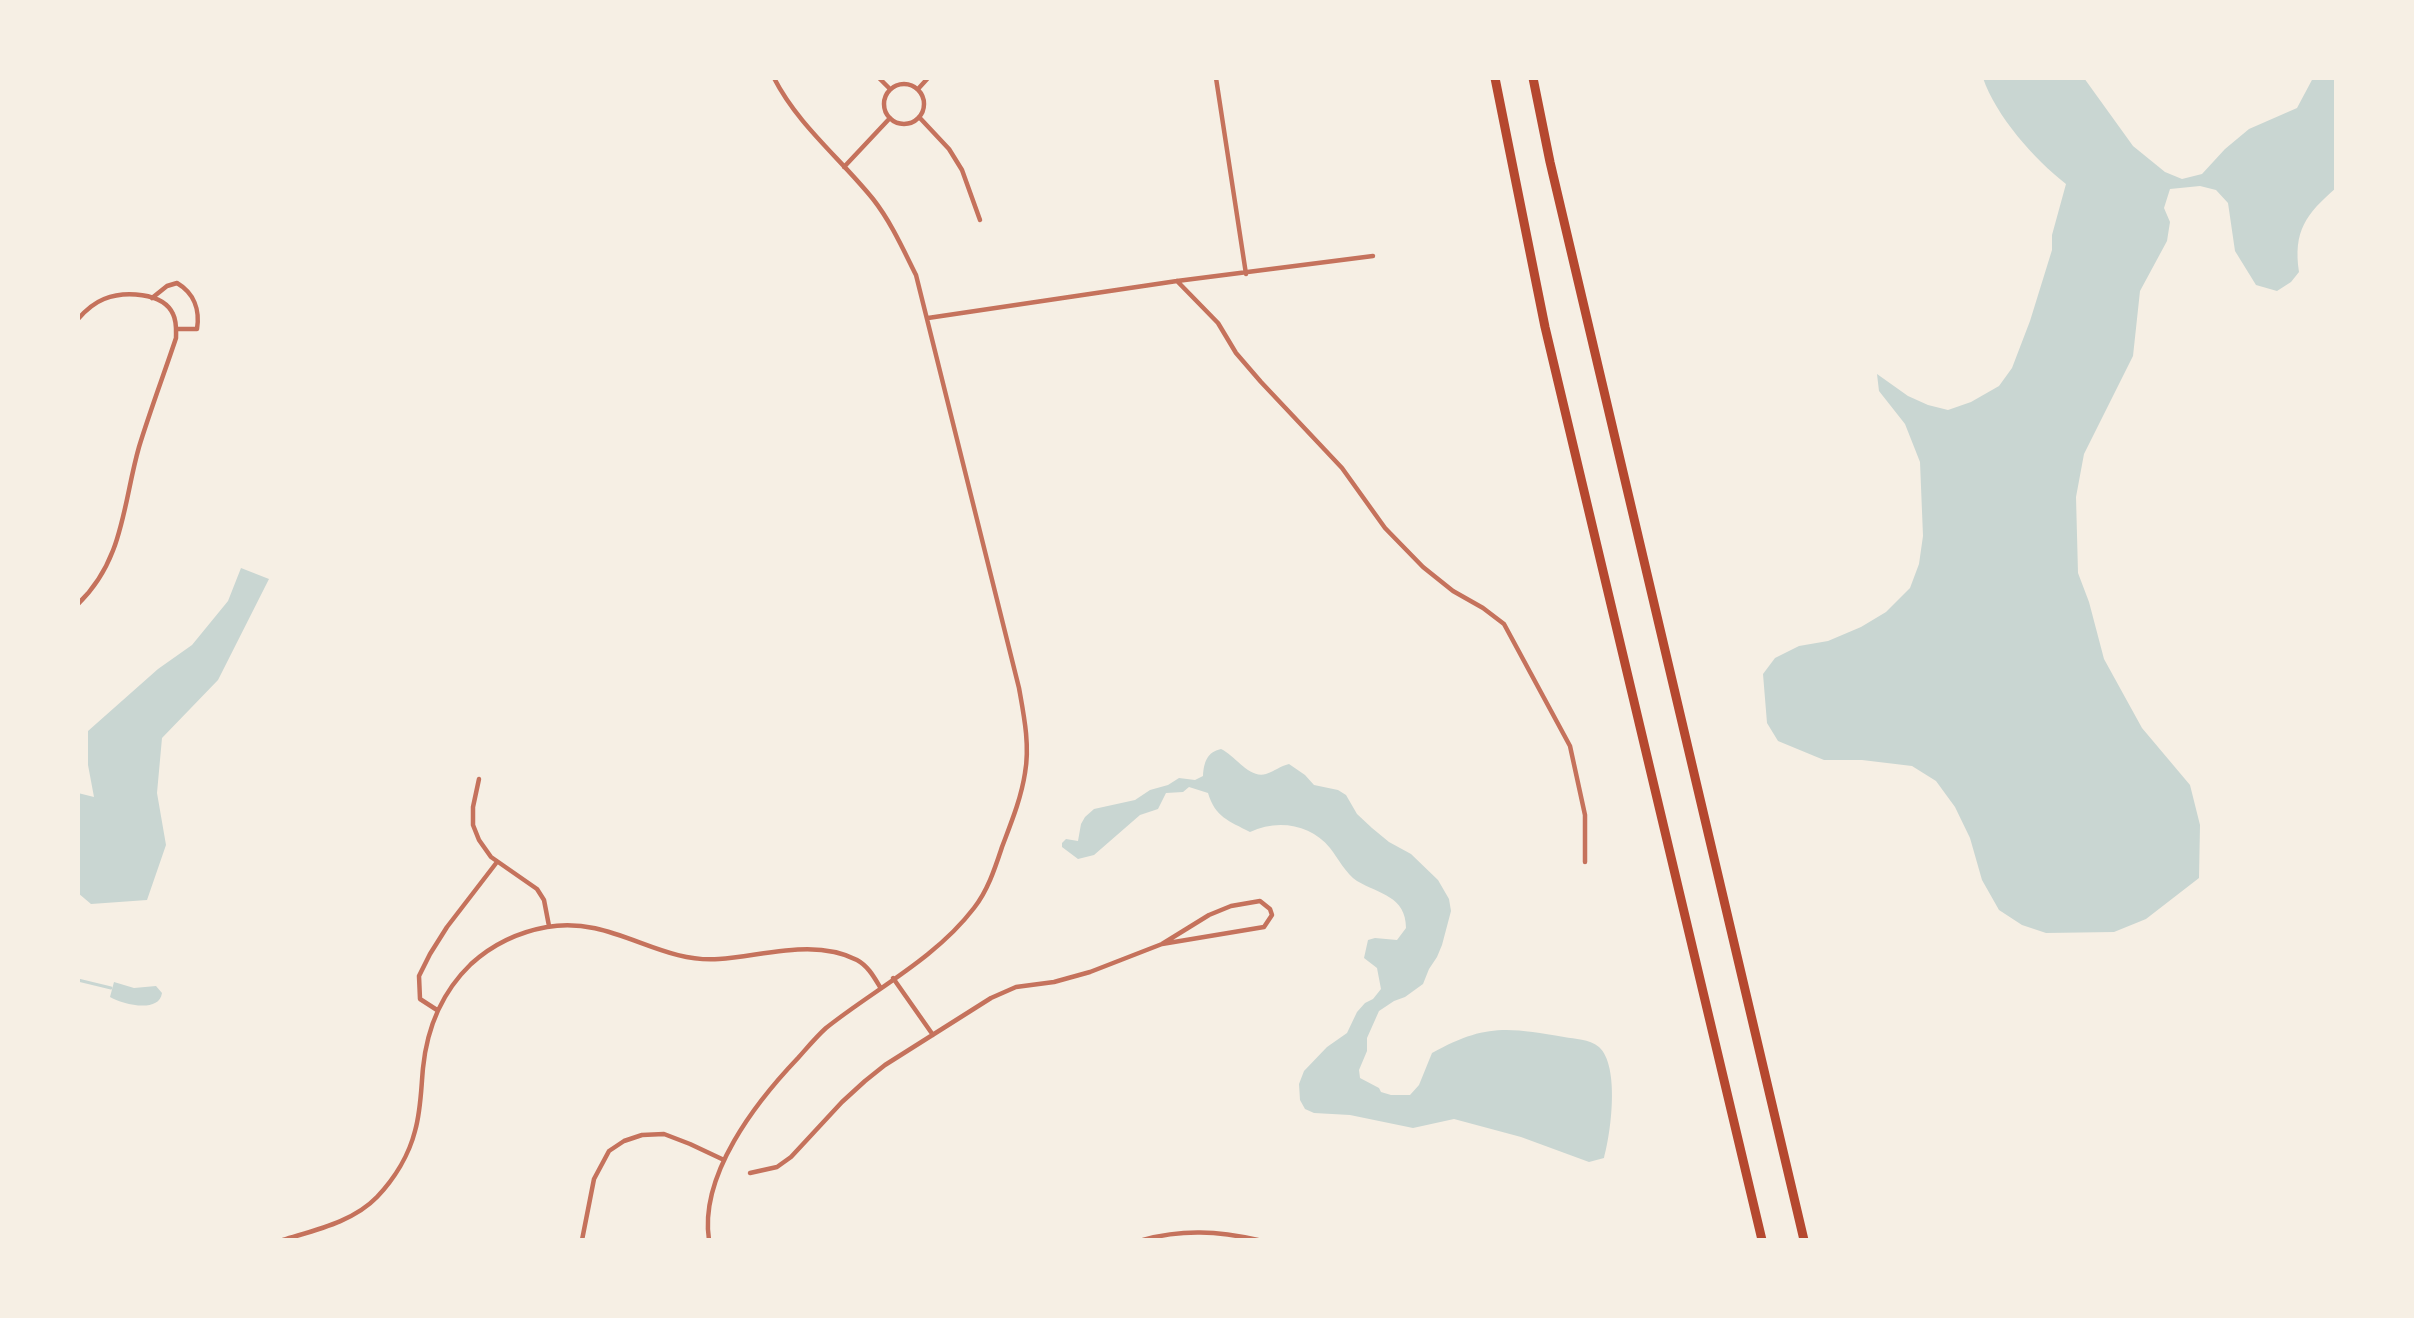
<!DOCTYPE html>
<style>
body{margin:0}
#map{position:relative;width:2414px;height:1318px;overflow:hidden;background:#f6efe4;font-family:Roboto,sans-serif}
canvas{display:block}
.frame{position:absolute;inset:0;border:80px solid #f6efe4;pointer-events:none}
</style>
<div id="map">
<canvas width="2414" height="1318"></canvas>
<div class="frame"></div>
</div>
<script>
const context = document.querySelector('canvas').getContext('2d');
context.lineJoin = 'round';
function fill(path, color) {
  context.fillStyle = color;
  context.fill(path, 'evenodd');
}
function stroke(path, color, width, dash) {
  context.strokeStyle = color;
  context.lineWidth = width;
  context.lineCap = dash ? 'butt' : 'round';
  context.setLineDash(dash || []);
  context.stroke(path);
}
fill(new Path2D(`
 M 1983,78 L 2084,78 L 2133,146 L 2165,172 L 2182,179 L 2202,174 L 2225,149 L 2249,129 L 2297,108 L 2313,78 L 2336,78 L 2336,188 C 2306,214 2293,231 2299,272 L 2291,282 L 2277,291 L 2256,285 L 2235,251 L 2228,203 L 2216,190 L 2200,186 L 2170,189 L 2164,208 L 2170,222 L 2167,241 L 2140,291 L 2133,356 L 2084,454 L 2076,497 L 2078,573 L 2089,602 L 2104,659 L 2142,728 L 2190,785 L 2200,825 L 2199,878 L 2146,919 L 2114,932 L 2046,933 L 2022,925 L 1999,910 L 1982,880 L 1970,838 L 1955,807 L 1936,781 L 1912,766 L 1862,760 L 1824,760 L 1778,741 L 1767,723 L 1763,674 L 1775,658 L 1799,646 L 1828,641 L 1861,627 L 1886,612 L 1910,588 L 1919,564 L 1923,536 L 1920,462 L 1905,424 L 1879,391 L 1877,374 L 1908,396 L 1928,405 L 1948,410 L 1971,402 L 1999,386 L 2012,368 L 2030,321 L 2052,250 L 2052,235 L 2066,184 C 2034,159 1996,116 1983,78 Z
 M 241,568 L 269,579 L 218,680 L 162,738 L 157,793 L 166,845 L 147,900 L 91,904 L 78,893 L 78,793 L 94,797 L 88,765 L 88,731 L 158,669 L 192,645 L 228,601 Z
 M 1221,749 C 1236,756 1249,779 1266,774 C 1275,771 1280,766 1289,764 L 1305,775 L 1314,785 L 1338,790 L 1346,795 L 1357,814 L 1372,828 L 1389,842 L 1411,854 L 1438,880 L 1449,899 L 1451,911 L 1442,945 L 1437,957 L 1429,969 L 1423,984 L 1405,997 L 1394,1001 L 1379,1011 L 1367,1038 L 1367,1051 L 1359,1070 L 1360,1078 L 1379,1088 L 1381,1092 L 1391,1095 L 1410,1095 L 1419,1085 L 1432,1053 C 1484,1024 1507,1027 1564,1037 C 1575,1039 1589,1039 1599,1047 C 1620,1066 1611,1133 1604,1158 L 1589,1162 L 1521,1137 L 1454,1119 L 1413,1128 L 1350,1115 L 1314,1113 L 1305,1109 L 1300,1100 L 1299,1084 L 1304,1071 L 1327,1047 L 1347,1033 L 1357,1012 L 1365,1003 L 1373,999 L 1381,989 L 1377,968 L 1364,958 L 1368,940 L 1375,938 L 1397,940 L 1406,928 C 1406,896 1379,894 1357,881 C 1346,874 1338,858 1330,848 C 1311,824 1277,819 1250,832 C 1229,821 1215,817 1208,793 L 1189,787 L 1183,792 L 1166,793 L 1158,809 L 1140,815 L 1094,855 L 1078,859 L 1062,847 L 1062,843 L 1066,839 L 1078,841 L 1081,824 L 1085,817 L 1094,809 L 1135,800 L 1150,790 L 1168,785 L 1179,778 L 1195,780 L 1203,776 C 1204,762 1207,752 1221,749 Z
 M 114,982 L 134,988 L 156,986 L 162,993 C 159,1014 122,1004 110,997 Z`), '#c9d6d2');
stroke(new Path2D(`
 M 78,980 L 111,988`), '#c9d6d2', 3);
stroke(new Path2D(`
 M 879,78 L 890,89
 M 1216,78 L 1246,274
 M884 104a20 20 0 1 1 40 0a20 20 0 1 1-40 0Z
 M 918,89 L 928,78
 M 919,117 L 949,149 L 962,170 L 980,220
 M 844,167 L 890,118
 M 1177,281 L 1218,323 L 1236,353 L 1261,382 L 1342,468 L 1385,528 L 1423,567 L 1453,591 L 1483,608 L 1504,624 L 1570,746 L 1585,815 L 1585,862
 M 152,298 L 167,286 L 177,283 C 194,293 200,310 197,329 L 176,329
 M 928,318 L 1177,281 L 1373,256
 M 78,319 C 85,311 94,303 104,299 C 124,291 163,292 173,314 C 177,322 176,330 176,338 C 164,374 150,411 139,447 C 123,503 124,560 78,604
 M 479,779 L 473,807 L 473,825 L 479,840 L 491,857 L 537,889 L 544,900 L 549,926
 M 893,978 L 933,1035
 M 437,1010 L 420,999 L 419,976 L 430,954 L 447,927 L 497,862
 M 750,1173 L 777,1167 L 791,1157 L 842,1102 L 865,1081 L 885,1065 L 991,998 L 1016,987 L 1054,982 L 1090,972 L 1162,944 L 1209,915 L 1231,906 L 1260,901 L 1270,909 L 1272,915 L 1264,927 L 1162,944
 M 283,1240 C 315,1230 353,1222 377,1197 C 394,1179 409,1155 415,1131 C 421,1110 421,1089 423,1068 C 427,1028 442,992 471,964 C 493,944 519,932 547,927 C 611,915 658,964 719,959 C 763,956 815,938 857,960 C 868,966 874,977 880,987
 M 582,1240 L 594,1179 L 609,1151 L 624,1141 L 642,1135 L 664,1134 L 690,1144 L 724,1160
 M 709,1240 C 699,1175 756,1102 798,1058 C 807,1048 816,1037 826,1028 C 875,989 935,959 974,908 C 988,890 995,868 1002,847 C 1011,823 1021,799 1025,773 C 1030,745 1024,716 1019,688 L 916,275 C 903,249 891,222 873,199 C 840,158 798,125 774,78
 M 1143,1240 C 1182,1229 1218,1231 1258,1240`), '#c5725c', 4.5);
stroke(new Path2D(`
 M 1495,78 L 1545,327 L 1762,1240
 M 1533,78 L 1550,162 L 1804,1240`), '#b5482f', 9);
</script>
